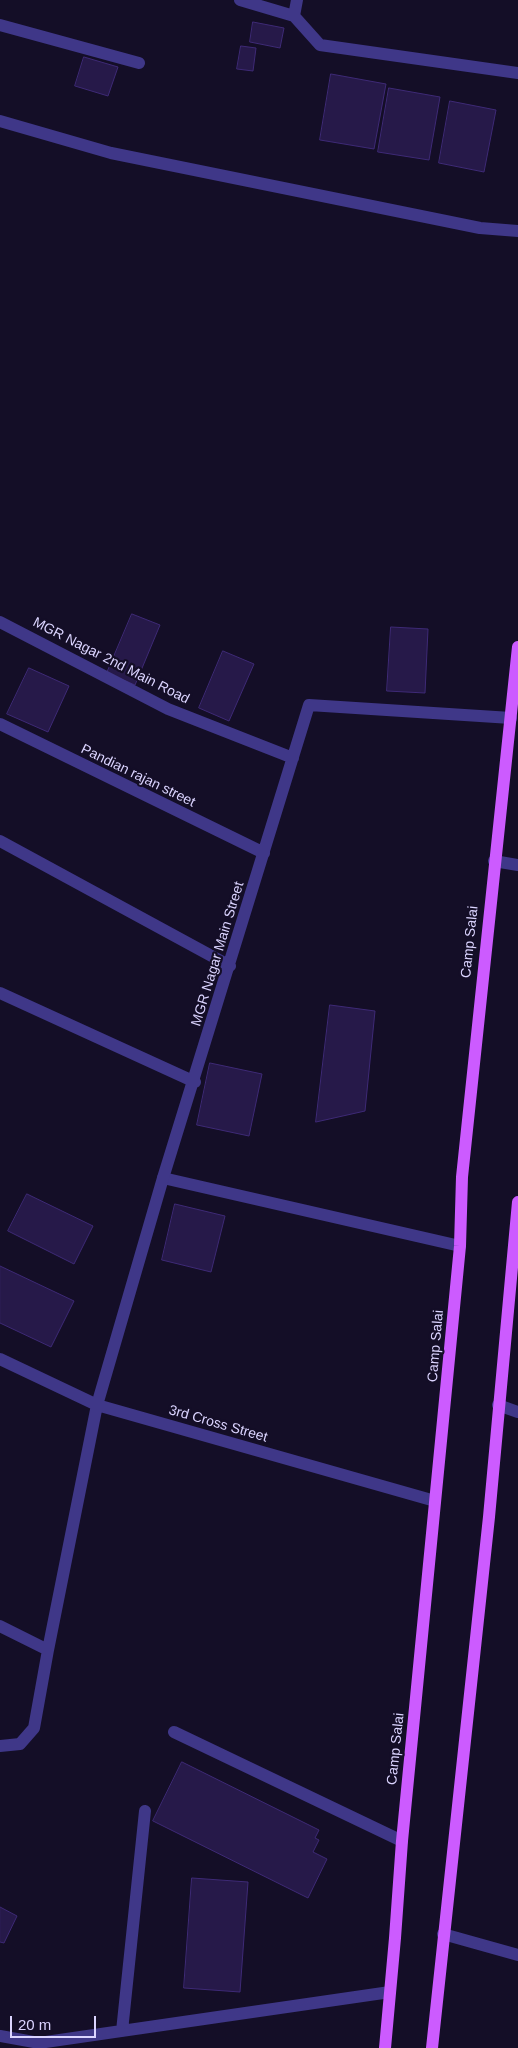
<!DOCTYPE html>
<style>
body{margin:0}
#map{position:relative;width:518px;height:2048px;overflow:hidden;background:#140e27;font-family:Helvetica,sans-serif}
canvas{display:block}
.scale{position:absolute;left:10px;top:2016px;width:86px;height:22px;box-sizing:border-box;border:2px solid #dbd4ff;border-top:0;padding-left:6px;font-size:15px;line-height:18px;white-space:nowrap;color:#dbd4ff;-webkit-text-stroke:4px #140e27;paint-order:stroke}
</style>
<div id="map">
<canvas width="518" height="2048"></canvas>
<div class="scale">20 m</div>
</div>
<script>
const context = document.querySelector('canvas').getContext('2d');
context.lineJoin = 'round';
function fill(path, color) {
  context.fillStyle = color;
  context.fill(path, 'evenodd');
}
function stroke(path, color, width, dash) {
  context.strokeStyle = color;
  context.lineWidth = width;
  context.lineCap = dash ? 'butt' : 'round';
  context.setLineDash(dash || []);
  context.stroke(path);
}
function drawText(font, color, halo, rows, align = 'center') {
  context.font = font + ' Helvetica,sans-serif';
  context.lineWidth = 4.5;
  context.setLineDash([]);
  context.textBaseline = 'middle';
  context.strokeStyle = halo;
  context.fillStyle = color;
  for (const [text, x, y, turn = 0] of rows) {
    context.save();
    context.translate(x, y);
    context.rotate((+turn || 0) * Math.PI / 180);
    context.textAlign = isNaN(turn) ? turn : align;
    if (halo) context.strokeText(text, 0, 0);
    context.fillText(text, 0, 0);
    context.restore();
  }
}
const building = new Path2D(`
 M 253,22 L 284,28 L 280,48 L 250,42 Z
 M 241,46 L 256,48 L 253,71 L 237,69 Z
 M 84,57 L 118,67 L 108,96 L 75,86 Z
 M 331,74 L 386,84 L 374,149 L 320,140 Z
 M 389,88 L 440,97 L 429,160 L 378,152 Z
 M 450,101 L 496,110 L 484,172 L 439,163 Z
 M 132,614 L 160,625 L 135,685 L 107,673 Z
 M 391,627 L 428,629 L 425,693 L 387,691 Z
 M 223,651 L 254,664 L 229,721 L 199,708 Z
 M 29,668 L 69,686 L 48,732 L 7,714 Z
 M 330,1005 L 375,1011 L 365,1111 L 316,1122 Z
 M 210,1063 L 262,1074 L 249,1136 L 197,1125 Z
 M 27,1194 L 93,1226 L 74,1264 L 8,1231 Z
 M 175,1204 L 225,1216 L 211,1272 L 162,1260 Z
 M 0,1266 L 74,1301 L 51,1347 L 0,1323 Z
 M 182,1762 L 319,1830 L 315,1838 L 319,1840 L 313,1852 L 327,1859 L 308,1898 L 153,1821 Z
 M 192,1878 L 248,1882 L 240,1992 L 184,1988 Z
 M 0,1907 L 17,1916 L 4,1943 L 0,1942 Z`);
fill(building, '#261949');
stroke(building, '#3e2a76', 1);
stroke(new Path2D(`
 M 0,121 L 111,153 L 480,228 L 518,231
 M 163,1178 L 460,1246`), '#3f3788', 12);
stroke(new Path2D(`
 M 240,0 L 294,16 L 320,45 L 518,73
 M 294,16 L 297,0
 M 0,25 L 139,63
 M 0,622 L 168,709 L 293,758
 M 0,724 L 264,853
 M 0,841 L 230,966
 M 494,861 L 518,865
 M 0,993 L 195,1082
 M 0,1359 L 97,1405 L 435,1501
 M 498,1405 L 518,1412
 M 0,1626 L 48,1650 L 97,1405 L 163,1178 L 309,705 L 511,718
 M 174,1732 L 402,1841
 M 0,1746 L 20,1744 L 34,1728 L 48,1650
 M 443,1934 L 518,1955
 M 122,2031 L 145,1811
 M 0,2036 L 39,2043 L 390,1992`), '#3f3788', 12);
stroke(new Path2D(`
 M 385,2048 L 395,1938 L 402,1841 L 460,1246 L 462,1177 L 518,647
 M 432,2048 L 489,1517 L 518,1202`), '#cc5bff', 12);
drawText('14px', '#dbd4ff', '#140e27', [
 ["MGR Nagar 2nd Main Road",111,661,27],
 ["Pandian rajan street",138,776,26],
 ["Camp Salai",470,942,-84],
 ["MGR Nagar Main Street",218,954,-73],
 ["Camp Salai",436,1346,-85],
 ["3rd Cross Street",218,1424,16],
 ["Camp Salai",396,1749,-84]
]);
</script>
